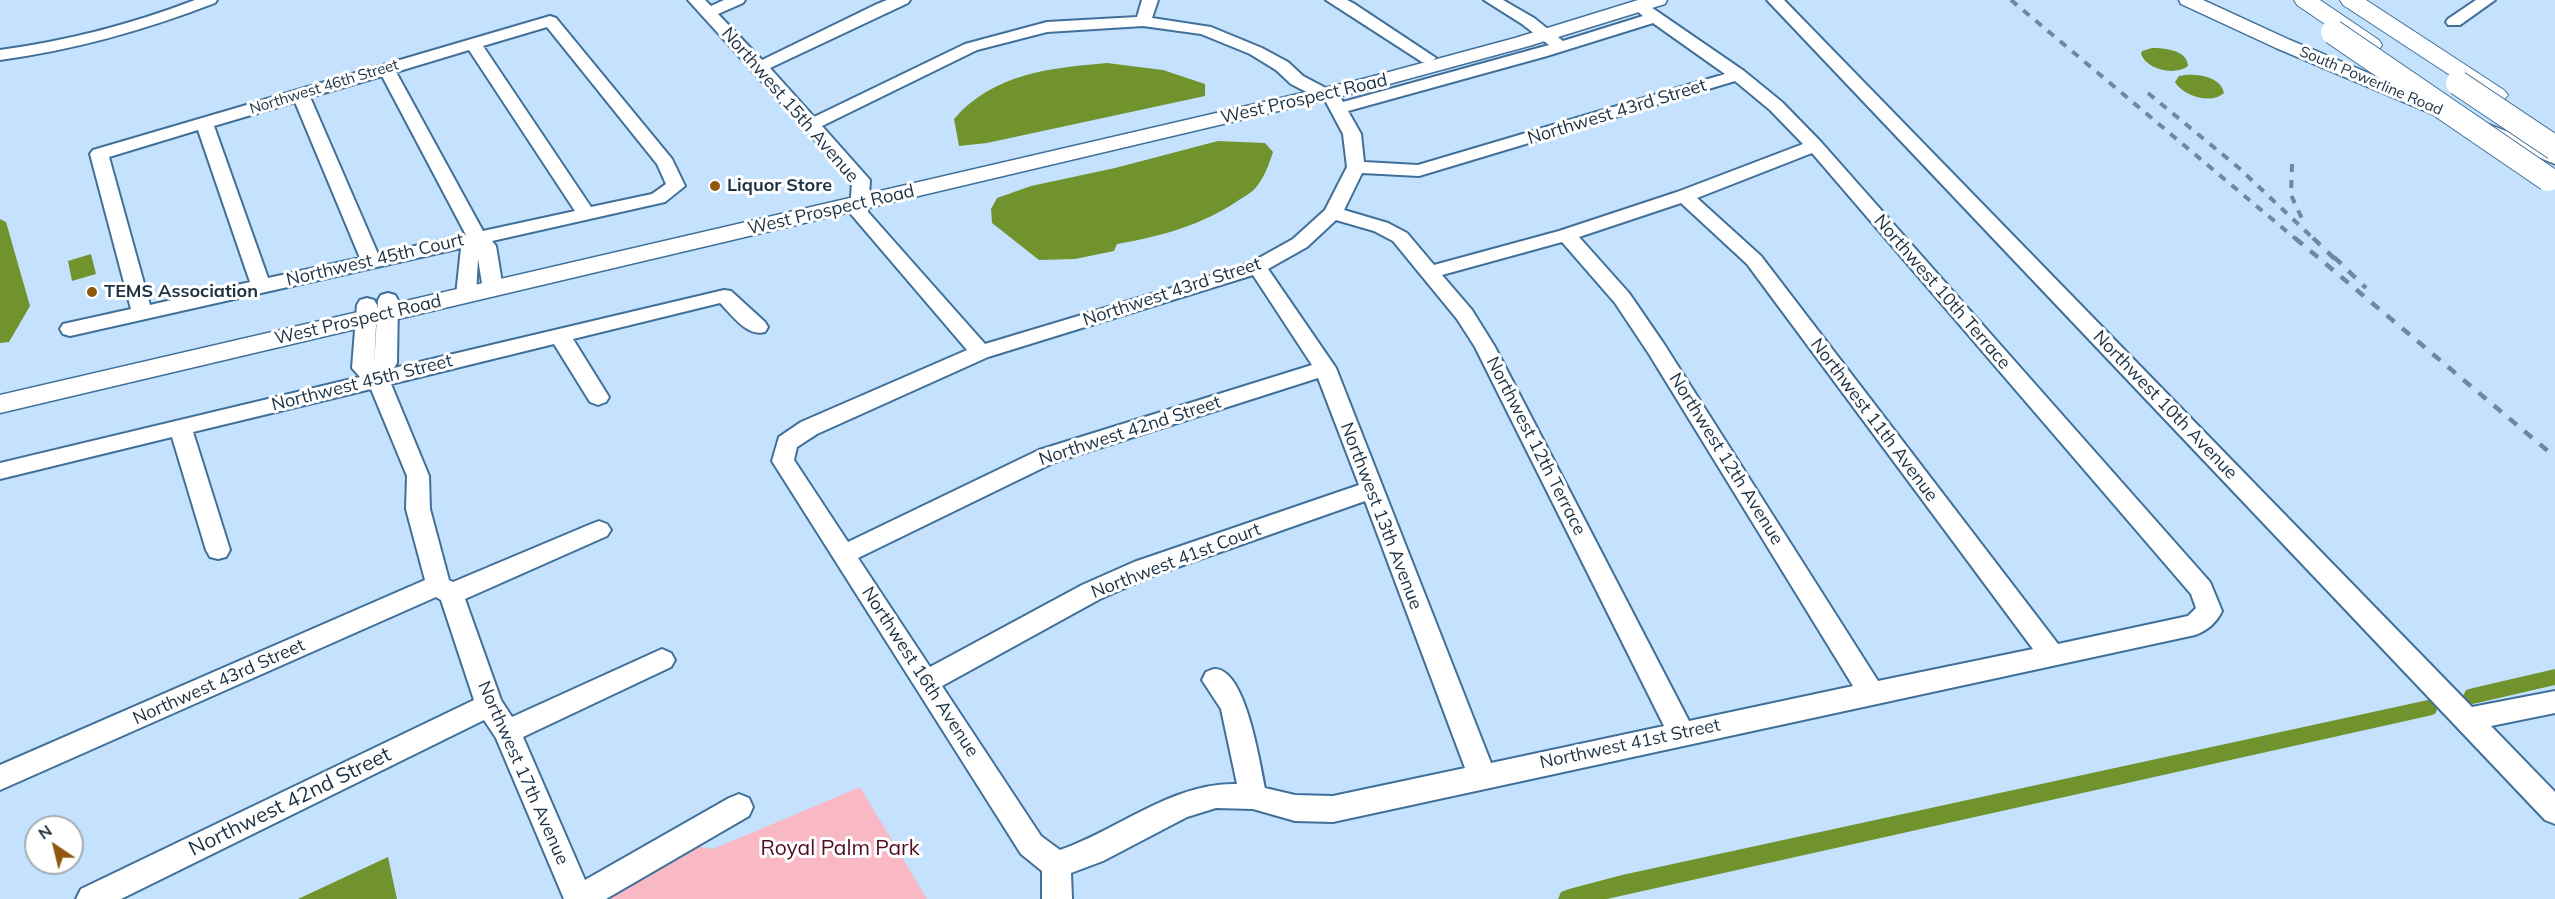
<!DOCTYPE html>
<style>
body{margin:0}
#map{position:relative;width:2555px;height:899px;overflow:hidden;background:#c4e2fe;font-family:Mulish,sans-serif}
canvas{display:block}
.north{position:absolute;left:24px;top:815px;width:60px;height:60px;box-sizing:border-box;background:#fff;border:2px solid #a4adb4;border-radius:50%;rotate:325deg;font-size:16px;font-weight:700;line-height:24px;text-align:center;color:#1c3143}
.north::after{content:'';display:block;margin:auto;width:21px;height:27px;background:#8f580e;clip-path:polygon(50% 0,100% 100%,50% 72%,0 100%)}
</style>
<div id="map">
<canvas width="2555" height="899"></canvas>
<div class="north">N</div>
</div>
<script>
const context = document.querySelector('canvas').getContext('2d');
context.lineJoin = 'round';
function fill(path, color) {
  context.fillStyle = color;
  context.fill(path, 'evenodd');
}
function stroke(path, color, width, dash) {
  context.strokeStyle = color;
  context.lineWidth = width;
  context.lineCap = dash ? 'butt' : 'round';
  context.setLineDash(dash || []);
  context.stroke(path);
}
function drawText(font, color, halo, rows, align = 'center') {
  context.font = font + ' Mulish,sans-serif';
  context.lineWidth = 6;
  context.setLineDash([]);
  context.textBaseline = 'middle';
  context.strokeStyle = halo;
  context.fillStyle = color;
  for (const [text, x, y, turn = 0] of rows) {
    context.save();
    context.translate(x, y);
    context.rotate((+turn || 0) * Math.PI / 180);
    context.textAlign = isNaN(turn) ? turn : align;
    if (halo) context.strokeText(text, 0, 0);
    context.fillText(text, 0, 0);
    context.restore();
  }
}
fill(new Path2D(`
 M 860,787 L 927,899 L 602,899 L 694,846 L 713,849 Z`), '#f8b9c5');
fill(new Path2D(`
 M 2152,48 C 2164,48 2188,50 2188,66 C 2175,76 2147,70 2141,54 L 2142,51 Z
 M 1107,63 L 1163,70 L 1205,84 L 1205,96 L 987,143 L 959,146 L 954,119 C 994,73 1050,68 1107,63 Z
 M 2185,75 C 2199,74 2221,77 2224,93 C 2211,105 2183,96 2175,82 L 2179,76 Z
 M 1218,141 L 1265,143 L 1273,152 C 1269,164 1265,176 1257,186 C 1253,192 1245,196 1239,200 C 1201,226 1161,236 1117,244 L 1114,251 L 1075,259 L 1039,260 L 992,223 L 991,209 L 997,198 L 1031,186 L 1115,168 Z
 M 0,219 L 6,222 L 30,306 L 9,342 L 0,343 Z
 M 91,254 L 96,274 L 72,281 L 68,261 Z
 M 388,857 L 397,899 L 298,899 Z`), '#71932e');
fill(new Path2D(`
 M 2555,669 L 2555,685 L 2473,704 L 2466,702 L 2463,696 L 2466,690 L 2473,688 Z
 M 2428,700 L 2435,702 L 2438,708 L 2435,714 L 2428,716 L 1607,899 L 1558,899 L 1561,892 L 1569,889 L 1622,875 Z`), '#71932e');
const minor = new Path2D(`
 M 195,0 L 217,0 L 215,3 C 145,30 74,50 0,60 L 0,50 C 67,41 132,24 195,0 Z
 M 688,0 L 705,0 L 711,6 L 724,0 L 745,0 L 743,3 L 718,14 L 762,60 L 877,4 L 887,0 L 910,0 L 908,3 L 770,68 L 814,117 L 965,44 L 1047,22 L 1137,17 L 1142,0 L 1158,0 L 1152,18 L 1211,27 L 1262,48 L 1288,62 L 1303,76 L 1339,95 L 1343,102 L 1549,45 L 1522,24 L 1484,0 L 1503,0 L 1534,18 L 1563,41 L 1643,16 L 1631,6 L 1639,1 L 1645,3 L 1744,71 L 1782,102 L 1821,142 L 2210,582 L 2222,611 C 2217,622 2207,631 2195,635 L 1333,822 L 1295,821 L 1253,809 L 1216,808 L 1187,817 L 1103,861 L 1071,873 L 1072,899 L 1042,899 L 1042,871 L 1021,854 L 772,461 L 779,437 L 801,422 L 967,350 L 850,213 L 852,181 ZM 1653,23 L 1725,74 L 1418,165 L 1364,162 L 1361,134 L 1348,111 L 1547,56 ZM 1143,26 L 1201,34 L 1250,54 L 1276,70 L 1291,84 L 1326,102 L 1343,134 L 1347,167 L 1325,210 L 1293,239 L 1250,263 L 1195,281 L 985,344 L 868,212 L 870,180 L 822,126 L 977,50 L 1047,32 ZM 1735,81 L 1770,110 L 1803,144 L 1677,192 L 1559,231 L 1434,265 L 1407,233 L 1388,223 L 1344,210 L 1362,173 L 1419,176 ZM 1812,153 L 2191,594 L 2196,608 L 2188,616 L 2058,644 L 1761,256 L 1697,198 ZM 1681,203 L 1747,264 L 2033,649 L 1878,681 L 1664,344 L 1629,293 L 1579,237 ZM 1336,220 L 1374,231 L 1393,241 L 1457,319 L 1475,347 L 1664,726 L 1491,763 L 1336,368 L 1268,269 L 1307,247 ZM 1562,242 L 1615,303 L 1649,354 L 1853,686 L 1689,721 L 1495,347 L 1472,310 L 1442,275 ZM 1253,275 L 1312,365 L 1039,450 L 848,542 L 794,460 L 797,447 L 817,434 L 988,357 ZM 1318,378 L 1359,485 L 1134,562 L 1082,585 L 930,667 L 858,558 L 1055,462 ZM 1365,501 L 1465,768 L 1333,796 L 1295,795 L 1265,788 C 1260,765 1246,669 1215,669 C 1212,669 1209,671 1206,672 L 1202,680 L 1221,709 L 1237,784 C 1173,782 1118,830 1060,850 L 1041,836 L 942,686 L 1100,599 L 1152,576 Z
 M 1326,0 L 1347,0 L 1353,3 L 1436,58 L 1428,63 L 1422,62 Z
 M 1767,0 L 1784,0 L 2472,707 L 2555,691 L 2555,713 L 2491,726 L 2555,792 L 2555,824 L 2545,820 Z
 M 2476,0 L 2495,0 L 2460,25 L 2448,25 L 2446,22 L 2448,19 Z
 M 550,16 L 556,18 L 672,159 L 685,186 L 665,202 L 492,241 L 496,246 L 503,289 L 500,294 L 493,295 L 486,294 L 483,289 L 478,259 L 476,295 L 473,300 L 466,301 L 459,300 L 456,295 L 461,248 L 70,336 L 63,334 L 60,329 L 63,324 L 131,309 L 90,154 L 93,150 ZM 547,27 L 657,164 L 666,184 L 652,194 L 591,207 L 483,46 ZM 469,50 L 575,211 L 483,231 L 396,72 ZM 382,76 L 466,235 L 378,254 L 310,97 ZM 295,102 L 360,258 L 268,278 L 214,126 ZM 198,130 L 250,282 L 150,305 L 109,157 Z
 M 724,290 L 731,291 L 765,322 L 768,327 L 765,332 C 747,337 732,315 720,303 L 573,339 L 609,397 L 606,402 L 598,405 L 590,402 L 554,344 L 391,384 L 429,476 L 430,509 L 449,580 L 453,582 L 591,524 L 599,521 L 607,524 L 611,530 L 607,536 L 465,599 L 501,700 L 512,717 L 653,653 L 662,649 L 671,653 L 675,660 L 671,667 L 523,737 L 585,880 L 729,798 L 739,794 L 749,798 L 753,807 L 749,816 L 606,899 L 564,899 L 496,738 L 484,720 L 121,899 L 76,899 L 81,889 L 474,700 L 441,600 L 436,597 L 0,790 L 0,765 L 425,580 L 406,509 L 407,476 L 371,389 L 193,432 L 230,550 L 226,557 L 218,559 L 210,557 L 206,550 L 172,437 L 0,479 L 0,463 L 360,377 L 352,368 L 357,305 L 360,300 L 367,298 L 374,300 L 377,305 L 374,366 L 378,300 L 381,295 L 388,293 L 395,295 L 398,300 L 397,363 L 394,368 Z`);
const major = new Path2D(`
 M 1638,0 L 1667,0 L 1665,4 L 1529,46 L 1367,90 L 0,413 L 0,395 L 1363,79 L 1515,38 Z
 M 2179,0 L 2203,0 L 2290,40 L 2444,105 L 2447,109 L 2444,113 L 2437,115 L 2430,113 L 2276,48 L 2181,4 Z
 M 2480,121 L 2555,150 L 2555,164 L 2473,131 L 2469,127 L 2473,123 Z`);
const highway = new Path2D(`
 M 2294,0 L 2320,0 L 2379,40 L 2382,45 L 2379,50 L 2371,52 L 2363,50 L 2297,5 Z
 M 2340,0 L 2366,0 L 2504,90 L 2508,95 L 2504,100 L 2496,102 L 2488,100 L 2343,5 Z`);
stroke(minor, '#407099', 4);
stroke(major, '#407099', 3);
stroke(highway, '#407099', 2);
fill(minor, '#fff');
fill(major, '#fff');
fill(highway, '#fff');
stroke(new Path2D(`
 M 2011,0 L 2297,240
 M 2148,93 L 2239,168 L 2315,240
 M 2292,164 L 2291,195 L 2304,223`), '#6e889e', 4, [8, 8]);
stroke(new Path2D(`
 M 2295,238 L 2555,457
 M 2313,238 L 2339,263
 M 2334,257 L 2366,288`), '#6e889e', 4.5, [10, 10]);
const highwayBridge = new Path2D(`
 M 2333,32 L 2548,179
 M 2458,83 L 2555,148`);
stroke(highwayBridge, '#407099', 26, []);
stroke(highwayBridge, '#fff', 24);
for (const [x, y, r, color] of [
 [715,186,6,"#8f580e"],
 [92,292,6,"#8f580e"]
]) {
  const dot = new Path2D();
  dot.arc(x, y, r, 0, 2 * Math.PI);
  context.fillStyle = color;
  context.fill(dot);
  stroke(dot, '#fff', 2);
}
drawText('15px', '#1c3143', '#fff', [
 ["South Powerline Road",2371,81,23],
 ["Northwest 46th Street",324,87,-17]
]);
drawText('18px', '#1c3143', '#fff', [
 ["West Prospect Road",1304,99,-13],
 ["Northwest 15th Avenue",790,105,49],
 ["Northwest 43rd Street",1617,112,-17],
 ["West Prospect Road",831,210,-13],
 ["Northwest 45th Court",375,260,-13],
 ["Northwest 43rd Street",1172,292,-18],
 ["Northwest 10th Terrace",1942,292,49],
 ["West Prospect Road",358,320,-13],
 ["Northwest 45th Street",362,383,-14],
 ["Northwest 10th Avenue",2165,405,46],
 ["Northwest 11th Avenue",1874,420,53],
 ["Northwest 42nd Street",1130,431,-18],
 ["Northwest 12th Terrace",1536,446,63],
 ["Northwest 12th Avenue",1726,459,58],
 ["Northwest 13th Avenue",1381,516,69],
 ["Northwest 41st Court",1176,561,-21],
 ["Northwest 16th Avenue",920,672,57],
 ["Northwest 43rd Street",219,682,-24],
 ["Northwest 41st Street",1630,744,-12],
 ["Northwest 17th Avenue",523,773,66]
]);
drawText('bold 18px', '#1c3143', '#fff', [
 ["Liquor Store",727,186],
 ["TEMS Association",104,292]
], 'left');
drawText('21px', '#1c3143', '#fff', [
 ["Northwest 42nd Street",290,802,-26]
]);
drawText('21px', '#4f0c22', '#fff', [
 ["Royal Palm Park",840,849]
]);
</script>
